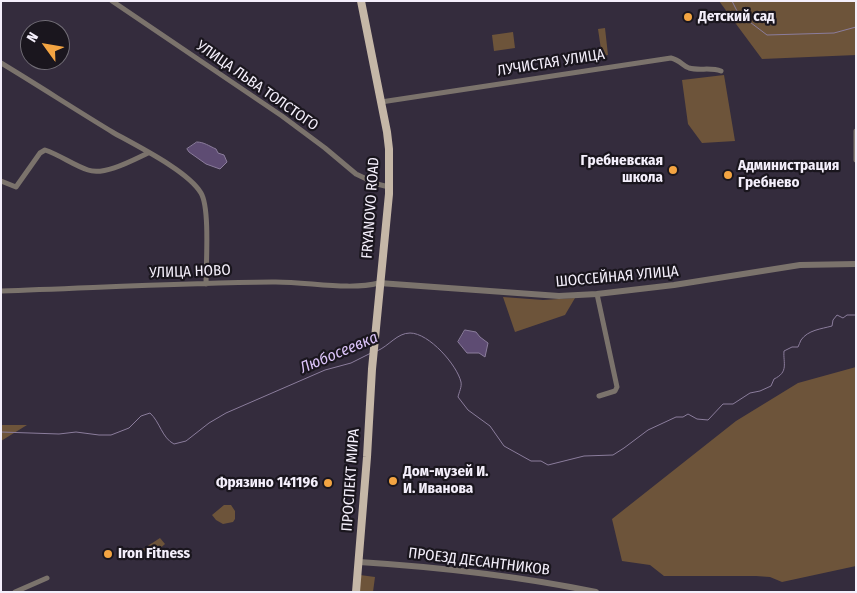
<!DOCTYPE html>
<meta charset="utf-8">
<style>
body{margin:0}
#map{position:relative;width:857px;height:593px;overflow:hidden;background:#342c3d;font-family:"Fira Sans Condensed",sans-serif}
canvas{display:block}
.frame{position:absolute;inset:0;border:2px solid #f4effb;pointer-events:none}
.north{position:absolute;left:20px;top:20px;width:50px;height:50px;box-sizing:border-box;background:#1a161e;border:1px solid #716d76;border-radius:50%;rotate:302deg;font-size:14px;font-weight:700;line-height:20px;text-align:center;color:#f4effb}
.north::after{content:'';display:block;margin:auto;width:18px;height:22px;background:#f3a442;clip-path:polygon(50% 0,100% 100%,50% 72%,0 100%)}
</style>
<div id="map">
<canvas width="857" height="593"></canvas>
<div class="frame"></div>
<div class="north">N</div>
</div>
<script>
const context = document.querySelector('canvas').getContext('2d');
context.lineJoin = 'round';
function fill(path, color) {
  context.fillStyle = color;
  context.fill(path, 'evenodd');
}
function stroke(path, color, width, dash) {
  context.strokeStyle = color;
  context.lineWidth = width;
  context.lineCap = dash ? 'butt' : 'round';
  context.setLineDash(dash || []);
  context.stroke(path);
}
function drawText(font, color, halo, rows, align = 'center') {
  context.font = font + ' "Fira Sans Condensed",sans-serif';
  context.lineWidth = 4.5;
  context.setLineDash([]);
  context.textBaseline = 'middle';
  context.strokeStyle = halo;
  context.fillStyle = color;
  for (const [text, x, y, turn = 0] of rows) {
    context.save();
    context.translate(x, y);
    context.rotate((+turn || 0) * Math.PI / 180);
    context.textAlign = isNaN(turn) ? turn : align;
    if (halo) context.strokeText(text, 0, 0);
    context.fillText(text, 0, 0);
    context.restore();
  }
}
fill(new Path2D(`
 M 719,1 L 856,1 L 856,55 L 762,59 Z
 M 605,28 L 608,55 L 602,56 L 598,29 Z
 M 513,32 L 515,48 L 494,51 L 492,35 Z
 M 724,75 L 735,141 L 702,143 L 688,124 L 682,80 Z
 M 503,297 L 543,300 L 575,298 L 565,315 L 515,332 Z
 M 856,367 L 856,566 L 782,582 L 770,577 L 756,576 L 664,576 L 650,565 L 622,561 L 612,519 L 736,421 L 798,383 Z
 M 1,425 L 27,425 L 1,441 Z
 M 224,505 L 231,505 L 235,511 L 235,519 L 233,522 L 223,524 L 216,520 L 212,515 Z
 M 160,538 L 165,544 L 149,558 L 143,549 Z
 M 360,575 L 375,577 L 373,592 L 358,592 Z`), '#6d543a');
const water = new Path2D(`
 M 197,142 C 204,142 209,146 216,149 L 218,153 L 224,155 L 227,162 L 220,169 L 206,164 L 189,152 L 187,149 Z
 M 465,330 L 476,332 L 480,337 L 488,343 L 485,357 L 479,353 L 467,353 L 458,342 Z`);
fill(water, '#5e4c73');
stroke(water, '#8b7d9c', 1);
stroke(new Path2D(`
 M 732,1 L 738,13 L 767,35 L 834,33 L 856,27
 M 377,351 C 389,346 397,333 410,333 C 429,333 457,365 461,382 C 462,387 459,392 458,397 L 468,410 L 490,426 L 504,446 L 531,461 L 541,461 L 548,465 L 584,456 L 613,455 L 624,448 L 648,430 L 676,417 L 683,417 L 688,414 L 697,419 L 708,420 L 723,404 L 733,404 L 750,393 L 760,391 L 771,386 L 774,379 C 789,372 783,363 784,351 L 792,347 L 798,347 C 799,345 800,342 801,340 C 808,330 821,329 832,326 L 833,320 L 837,315 L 843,318 L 847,315 L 856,315
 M 1,432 L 59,434 L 76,432 L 99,435 L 111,435 L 129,428 L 141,416 L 150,413 C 160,422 162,438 174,444 L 186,441 L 209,423 L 226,413 L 325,370 L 351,363 L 371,353`), '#8b7d9c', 1);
stroke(new Path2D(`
 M 112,1 L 282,116 L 325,148 L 356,174 L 377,184 L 389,187
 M 1,63 C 39,86 76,110 114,133 C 137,146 188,171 201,193 C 210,208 206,264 206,284
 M 381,102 L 671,58 C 680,60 683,66 689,68 C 699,71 711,67 721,71
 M 856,131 L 856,160
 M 1,181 L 16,187 L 40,153 L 45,150 C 60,155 73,165 88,170 C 104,176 133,160 148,153
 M 1,291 C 92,288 182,283 272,282 C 305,281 348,291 379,283
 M 597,294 L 617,387 L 615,391 L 599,396
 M 15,592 L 47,578`), '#7b736c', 5);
stroke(new Path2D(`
 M 379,283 L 559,296 L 597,294 L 674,285 L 800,265 L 856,264
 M 359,562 C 438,567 518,576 596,592`), '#7b736c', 6);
stroke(new Path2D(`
 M 356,592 L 367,457 L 372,369 L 389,194 L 389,149 L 387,132 L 361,1`), '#c5b7a7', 8);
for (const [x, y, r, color] of [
 [688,17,5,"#f3a442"],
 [673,170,5,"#f3a442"],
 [728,175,5,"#f3a442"],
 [393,481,5,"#f3a442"],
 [328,483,5,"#f3a442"],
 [108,554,5,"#f3a442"]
]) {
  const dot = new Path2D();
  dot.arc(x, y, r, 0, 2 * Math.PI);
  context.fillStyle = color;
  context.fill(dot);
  stroke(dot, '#1a161e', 2);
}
drawText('bold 15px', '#f4effb', '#1a161e', [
 ["Детский сад",698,17],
 ["Гребневская",663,161,"right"],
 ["школа",663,178,"right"],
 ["Администрация",738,166],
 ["Гребнево",738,183],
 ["Дом-музей И.",403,472],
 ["И. Иванова",403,489],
 ["Фрязино 141196",318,483,"right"],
 ["Iron Fitness",118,554]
], 'left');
drawText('15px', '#f4effb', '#1a161e', [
 ["ЛУЧИСТАЯ УЛИЦА",551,63,-9],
 ["УЛИЦА ЛЬВА ТОЛСТОГО",257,86,35],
 ["FRYANOVO ROAD",371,208,-86],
 ["УЛИЦА НОВО",190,272,-2],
 ["ШОССЕЙНАЯ УЛИЦА",617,277,-5],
 ["ПРОСПЕКТ МИРА",351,480,-86],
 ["ПРОЕЗД ДЕСАНТНИКОВ",479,562,7]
]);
drawText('italic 16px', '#dbc3f8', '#1a161e', [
 ["Любосеевка",339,353,-23]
]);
</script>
